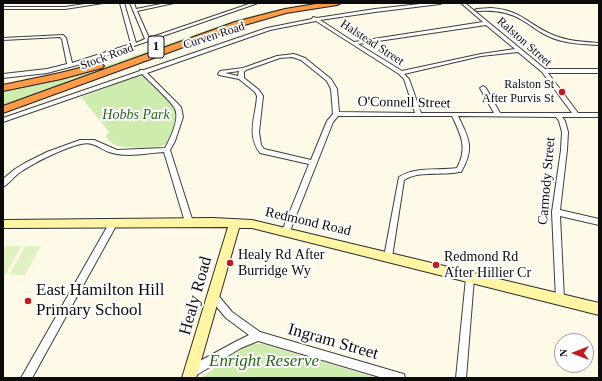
<!DOCTYPE html>
<style>
body{margin:0}
#map{position:relative;width:602px;height:381px;overflow:hidden;background:#fffae8;font-family:"Times New Roman",serif}
canvas{display:block}
.frame{position:absolute;inset:0;border:4px solid #0b0b0b;pointer-events:none}
.north{position:absolute;left:554px;top:333px;width:40px;height:40px;box-sizing:border-box;background:#fff;border:1px solid #9d9d9d;border-radius:50%;rotate:270deg;font-size:11px;font-weight:700;line-height:16px;text-align:center;color:#0b0b0b}
.north::after{content:'';display:block;margin:auto;width:14px;height:18px;background:#c41921;clip-path:polygon(50% 0,100% 100%,50% 72%,0 100%)}
</style>
<div id="map">
<canvas width="602" height="381"></canvas>
<div class="frame"></div>
<div class="north">N</div>
</div>
<script>
const context = document.querySelector('canvas').getContext('2d');
context.lineJoin = 'round';
function fill(path, color) {
  context.fillStyle = color;
  context.fill(path, 'evenodd');
}
function stroke(path, color, width, dash) {
  context.strokeStyle = color;
  context.lineWidth = width;
  context.lineCap = dash ? 'butt' : 'round';
  context.setLineDash(dash || []);
  context.stroke(path);
}
function drawText(font, color, halo, rows, align = 'center') {
  context.font = font + ' "Times New Roman",serif';
  context.lineWidth = 4;
  context.setLineDash([]);
  context.textBaseline = 'middle';
  context.strokeStyle = halo;
  context.fillStyle = color;
  for (const [text, x, y, turn = 0] of rows) {
    context.save();
    context.translate(x, y);
    context.rotate((+turn || 0) * Math.PI / 180);
    context.textAlign = isNaN(turn) ? turn : align;
    if (halo) context.strokeText(text, 0, 0);
    context.fillText(text, 0, 0);
    context.restore();
  }
}
fill(new Path2D(`
 M 315,3 L 325,3 L 291,9 L 3,107 L 3,90 L 102,67 L 230,22 L 266,12 Z
 M 141,74 C 149,82 170,99 174,108 C 178,117 173,140 164,145 C 156,149 127,148 118,146 C 112,144 109,141 106,136 L 109,132 L 81,97 Z
 M 252,344 L 263,344 L 377,378 L 201,378 L 244,347 Z`), '#cfecaf');
fill(new Path2D(`
 M 6,246 L 22,246 L 5,275 L 3,275 L 3,251 Z
 M 25,246 L 41,246 L 25,275 L 9,275 Z`), '#e1f2c2');
const street = new Path2D(`
 M 92,3 L 103,3 L 65,9 L 3,9 L 3,7 L 65,7 Z
 M 120,3 L 124,3 L 136,43 L 145,39 L 130,3 L 134,3 L 136,9 L 166,3 L 174,3 L 137,11 L 149,38 L 252,3 L 258,3 L 85,63 L 47,73 L 3,78 L 3,74 L 47,69 L 67,64 L 62,39 L 60,37 L 3,40 L 3,38 L 63,35 L 66,38 L 72,63 L 131,44 Z
 M 429,3 L 442,3 L 440,4 L 375,12 L 320,20 L 354,42 L 483,22 L 461,3 L 465,3 L 545,69 L 599,69 L 599,73 L 548,73 L 578,113 L 599,113 L 599,117 L 562,117 L 565,121 L 568,132 L 567,150 L 560,210 L 599,219 L 599,225 L 560,216 L 564,299 L 563,302 L 560,303 L 557,302 L 556,299 L 552,212 L 561,150 L 562,132 L 559,121 L 556,117 L 458,116 C 469,139 475,148 461,172 L 459,172 C 441,176 420,170 404,180 L 392,257 L 391,259 L 388,261 L 385,259 L 384,257 L 399,177 C 417,166 437,171 457,168 C 468,148 461,135 452,116 L 338,116 L 333,122 L 290,231 L 289,233 L 286,234 L 283,233 L 282,231 L 309,164 L 260,153 C 246,134 256,116 257,96 L 255,92 L 239,79 L 219,75 L 218,74 L 220,71 L 243,68 L 277,56 L 294,54 L 305,58 L 331,79 L 337,89 L 339,112 L 415,113 L 404,79 L 399,74 L 316,21 L 270,30 L 147,73 L 181,107 L 183,117 L 175,141 L 170,150 L 193,222 L 192,224 L 189,225 L 186,224 L 185,222 L 164,152 C 147,153 126,158 109,152 C 98,148 94,141 81,144 C 64,148 37,161 22,171 C 15,175 9,184 3,187 L 3,179 L 15,169 L 25,163 L 47,152 L 80,140 L 94,140 L 117,150 L 165,148 C 170,139 180,119 175,109 C 173,103 148,80 142,74 L 3,122 L 3,118 L 140,71 L 140,70 L 144,70 L 267,28 L 312,19 L 313,17 L 317,18 L 375,9 ZM 486,25 L 515,49 L 481,54 L 402,71 L 358,44 ZM 518,52 L 542,72 L 572,113 L 500,113 L 486,88 L 483,86 L 480,88 L 494,113 L 421,113 L 409,79 L 404,74 L 481,56 ZM 292,57 L 301,60 L 327,81 L 331,89 L 333,114 L 327,121 L 311,160 L 264,149 L 261,145 L 259,132 L 263,96 L 259,90 L 244,78 L 244,72 L 246,70 L 280,58 ZM 239,71 L 238,76 L 225,73 Z
 M 491,8 C 522,10 528,25 553,35 C 567,41 584,42 599,43 L 599,45 C 583,44 566,44 550,37 C 540,33 531,25 522,20 C 508,11 493,10 477,11 L 475,10 L 477,9 Z
 M 114,219 L 117,220 L 118,222 L 117,224 L 32,378 L 21,378 L 111,220 Z
 M 470,274 L 473,275 L 474,278 L 466,378 L 456,378 L 466,278 L 467,275 Z
 M 214,293 L 217,294 L 232,312 L 260,332 L 400,373 L 404,374 L 405,378 L 383,378 L 258,341 L 241,348 L 195,376 L 191,377 L 187,376 L 186,372 L 187,368 L 235,342 L 249,335 L 226,318 L 211,300 L 210,297 L 211,294 Z`);
const secondary = new Path2D(`
 M 213,218 L 252,220 L 599,303 L 599,315 L 252,228 L 239,228 L 196,378 L 182,378 L 228,227 L 3,228 L 3,220 Z`);
const highway = new Path2D(`
 M 322,3 L 341,3 L 337,5 L 286,13 L 241,26 L 3,113 L 3,106 L 235,22 L 285,9 Z
 M 99,63 L 102,64 L 104,66 L 102,68 L 61,79 L 3,91 L 3,85 L 60,73 Z`);
stroke(street, '#3e3e3e', 2);
stroke(secondary, '#2d2d2d', 2);
stroke(highway, '#1c1c1c', 2);
fill(street, '#fff');
fill(secondary, '#fff5a3');
fill(highway, '#ff9b46');
for (const [x, y, r, color] of [
 [562,92,4,"#c41921"],
 [230,263,4,"#c41921"],
 [436,265,4,"#c41921"],
 [28,301,4,"#c41921"]
]) {
  const dot = new Path2D();
  dot.arc(x, y, r, 0, 2 * Math.PI);
  context.fillStyle = color;
  context.fill(dot);
  stroke(dot, '#fff', 1.5);
}
drawText('12px', '#0b0b0b', '#fff', [
 ["Curven Road",214,36,-18],
 ["Ralston Street",524,42,41],
 ["Halstead Street",372,43,33],
 ["Stock Road",107,57,-20]
]);
drawText('12px', '#0b0b0b', '#fff', [
 ["Ralston St",554,85],
 ["After Purvis St",554,99]
], 'right');
for (const [x, y, w] of [
 [156,47,16]
]) {
  const box = new Path2D();
  box.roundRect(x - w / 2, y - 11, w, 22, 3);
  context.fillStyle = '#fff';
  context.fill(box);
  stroke(box, '#0b0b0b', 1);
}
drawText('bold 13px', '#0b0b0b', null, [
 ["1",156,47]
]);
drawText('14px', '#0b0b0b', '#fff', [
 ["O'Connell Street",404,103,1],
 ["Carmody Street",547,181,-85],
 ["Redmond Road",308,222,13]
]);
drawText('italic 14px', '#286617', '#fff', [
 ["Hobbs Park",136,115]
]);
drawText('14px', '#0b0b0b', '#fff', [
 ["Healy Rd After",238,255],
 ["Burridge Wy",238,271],
 ["Redmond Rd",444,257],
 ["After Hillier Cr",444,273]
], 'left');
drawText('17px', '#0b0b0b', '#fff', [
 ["East Hamilton Hill",36,291],
 ["Primary School",36,311]
], 'left');
drawText('17px', '#0b0b0b', '#fff', [
 ["Healy Road",196,296,-74],
 ["Ingram Street",333,342,16]
]);
drawText('italic 17px', '#286617', '#fff', [
 ["Enright Reserve",264,362]
]);
</script>
